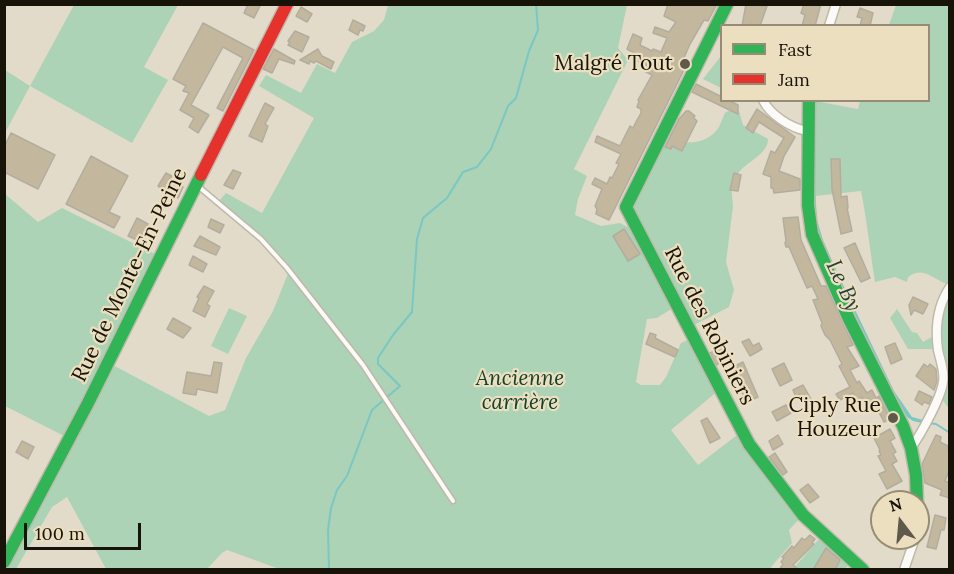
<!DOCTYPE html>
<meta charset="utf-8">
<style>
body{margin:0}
#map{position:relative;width:954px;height:574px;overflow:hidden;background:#e2dbca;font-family:Lora,serif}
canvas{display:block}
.frame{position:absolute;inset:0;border:6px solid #181308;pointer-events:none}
.legend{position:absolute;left:720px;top:24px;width:210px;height:78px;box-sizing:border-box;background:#ecdfbf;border:2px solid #978d76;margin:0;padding:8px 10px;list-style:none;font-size:18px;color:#181308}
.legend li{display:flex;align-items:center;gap:12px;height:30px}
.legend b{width:30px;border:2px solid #978d76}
.north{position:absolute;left:870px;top:490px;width:60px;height:60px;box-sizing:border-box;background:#ecdfbf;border:2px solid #978d76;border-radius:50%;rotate:344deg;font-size:16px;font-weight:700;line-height:24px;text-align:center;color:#181308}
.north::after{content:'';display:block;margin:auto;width:21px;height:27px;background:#5f594c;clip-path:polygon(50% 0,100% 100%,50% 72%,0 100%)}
.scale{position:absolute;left:24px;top:523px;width:117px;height:27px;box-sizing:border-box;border:3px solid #181308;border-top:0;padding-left:8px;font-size:18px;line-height:21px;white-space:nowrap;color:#181308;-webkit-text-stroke:4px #ecdfbf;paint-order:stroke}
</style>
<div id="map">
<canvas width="954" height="574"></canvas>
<div class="frame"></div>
<ul class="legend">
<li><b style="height:8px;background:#30b455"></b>Fast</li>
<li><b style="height:8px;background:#e5322d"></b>Jam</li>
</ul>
<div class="north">N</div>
<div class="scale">100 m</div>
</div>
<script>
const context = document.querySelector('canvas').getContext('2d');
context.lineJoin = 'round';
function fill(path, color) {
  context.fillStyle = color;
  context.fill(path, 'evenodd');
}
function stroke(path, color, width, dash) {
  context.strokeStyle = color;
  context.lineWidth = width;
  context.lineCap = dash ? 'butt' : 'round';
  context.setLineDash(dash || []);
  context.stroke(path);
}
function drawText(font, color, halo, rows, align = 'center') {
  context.font = font + ' Lora,serif';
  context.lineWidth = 4.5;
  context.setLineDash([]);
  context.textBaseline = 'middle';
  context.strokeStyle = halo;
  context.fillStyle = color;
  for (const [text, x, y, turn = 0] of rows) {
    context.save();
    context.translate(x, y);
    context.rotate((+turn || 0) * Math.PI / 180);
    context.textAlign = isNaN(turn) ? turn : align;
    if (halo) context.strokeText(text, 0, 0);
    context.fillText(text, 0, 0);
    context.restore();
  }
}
fill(new Path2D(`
 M 74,5 L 178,5 L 144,67 L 168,80 L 132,143 L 30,86 L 5,133 L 5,70 L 30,86 Z
 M 388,5 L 627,5 L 618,48 L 628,60 L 574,169 L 587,176 L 578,199 L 575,215 L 601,226 L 620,223 L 635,231 L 626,207 L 661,136 C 678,144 702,147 716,131 C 720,127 722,119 725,113 L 728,111 L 739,111 L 743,125 L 768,139 C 768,154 748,161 739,172 C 736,175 733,180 731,184 L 733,206 L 726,262 L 734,290 L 729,307 L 688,328 L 676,306 L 657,318 L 647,319 L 636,382 L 641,385 L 660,385 L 666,377 L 681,343 L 692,338 L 719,390 L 671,430 L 698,465 L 741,432 L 803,515 L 789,530 L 792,543 L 771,567 L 773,569 L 282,570 L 227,550 L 222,553 L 207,569 L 106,569 L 67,497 L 52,507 L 16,569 L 5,569 L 4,562 L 70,439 L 5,406 L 5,194 L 38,222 L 62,208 L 161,257 L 109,363 L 209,416 L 225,410 L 246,358 L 273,311 L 289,271 L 261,239 L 218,202 L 226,193 L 262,213 L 314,118 L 259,86 L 266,75 L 301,93 L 317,64 L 335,73 L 352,42 L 374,31 L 384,20 Z
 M 896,5 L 949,5 L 949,284 C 937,283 924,264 908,277 L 907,282 L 895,277 L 875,282 C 870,251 867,221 861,191 L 815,196 L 815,101 L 858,109 L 860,101 L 928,100 L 928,26 L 889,25 Z
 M 721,56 L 721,88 L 703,79 Z
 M 949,287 L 949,409 L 942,399 L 938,349 L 908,349 L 890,318 L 897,309 L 912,332 L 917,333 L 923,342 L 937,334 Z
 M 229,308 L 247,316 L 228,354 L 211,346 Z
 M 820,538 L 850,563 L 845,569 L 792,570 Z`), '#acd3b6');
fill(new Path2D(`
 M 814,170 L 817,220 L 823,240 L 837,272 L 894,391 L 912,417 L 927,421 L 926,424 L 913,421 L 907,417 L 879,367 L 817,231 L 813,215 Z`), '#7ac7c3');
stroke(new Path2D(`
 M 928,423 L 936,424 L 950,433
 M 329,570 L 328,530 L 331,508 L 337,490 L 347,476 L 372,410 L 400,386 L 378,364 L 378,358 L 393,335 L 412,312 L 417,239 L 423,218 L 447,198 L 463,172 L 477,167 L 491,149 L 508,106 L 516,98 L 529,51 L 538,30 L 536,4`), '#7ac7c3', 2);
const building = new Path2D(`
 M 248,4 L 261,4 L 254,18 L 244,13 Z
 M 668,4 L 717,4 L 708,21 L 704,20 L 690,44 L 683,60 L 687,61 L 682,74 L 609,220 L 596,214 L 597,209 L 595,206 L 602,189 L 592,184 L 595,178 L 607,184 L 610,177 L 612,178 L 619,164 L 616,163 L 621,154 L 595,142 L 597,136 L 620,146 L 630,126 L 633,128 L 637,120 L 641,113 L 641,109 L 637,107 L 639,101 L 638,100 L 652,75 L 644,71 L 648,66 L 636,60 L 638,55 L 627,49 L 633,34 L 642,38 L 640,45 L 652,51 L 653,49 L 661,52 L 667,38 L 653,33 L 655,27 L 669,32 L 676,22 L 664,16 Z
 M 746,4 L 767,6 L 760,26 L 742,26 Z
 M 804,4 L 821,4 L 815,26 L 802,26 L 805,15 L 801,13 Z
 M 301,7 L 312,14 L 307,22 L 296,16 Z
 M 860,8 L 873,13 L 870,26 L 860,26 L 862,18 L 857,17 Z
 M 353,20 L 365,26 L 363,31 L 360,30 L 358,35 L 349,30 Z
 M 203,23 L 254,50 L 223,111 L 217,108 L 243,58 L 223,47 L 191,105 L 209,115 L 198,133 L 189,127 L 194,118 L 180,110 L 189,93 L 183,91 L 186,86 L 173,79 Z
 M 295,31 L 309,37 L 302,52 L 288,45 L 290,42 L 288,41 Z
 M 274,49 L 295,61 L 294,64 L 279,59 L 272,73 L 263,69 Z
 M 318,49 L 322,56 L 334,62 L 331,69 L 316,61 L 314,63 L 310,61 L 309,64 L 300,60 Z
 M 696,84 L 720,96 L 722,100 L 728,100 L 738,105 L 738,114 L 692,92 Z
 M 265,103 L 274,108 L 265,124 L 268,126 L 262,142 L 249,136 Z
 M 757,109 L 795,137 L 784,156 L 779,171 L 800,179 L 800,190 L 774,193 L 773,188 L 771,188 L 771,177 L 763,174 L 771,151 L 775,153 L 784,138 L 759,122 L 753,133 L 746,128 Z
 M 686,111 L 689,111 L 695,116 L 693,117 L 697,121 L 682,151 L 672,146 L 671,149 L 665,147 L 679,119 Z
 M 11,133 L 55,155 L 38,189 L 4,172 L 4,147 Z
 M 91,156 L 128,176 L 109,212 L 120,217 L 114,228 L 66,204 Z
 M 831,159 L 840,159 L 841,197 L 847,196 L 848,208 L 847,208 L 852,231 L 841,234 L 832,189 Z
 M 233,170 L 241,173 L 233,189 L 224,185 Z
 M 166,173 L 172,176 L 169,180 L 183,187 L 178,198 L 158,186 Z
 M 734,173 L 741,175 L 738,191 L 730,190 Z
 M 798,217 L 801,240 L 821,286 L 826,286 L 853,345 L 847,347 L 859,366 L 850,370 L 857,383 L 859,381 L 867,393 L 872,390 L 876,398 L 879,396 L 890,419 L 884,422 L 873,401 L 870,402 L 868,398 L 863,401 L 862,397 L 857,400 L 853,393 L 840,400 L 836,394 L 850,387 L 839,366 L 842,364 L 830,340 L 825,335 L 821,326 L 822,323 L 813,300 L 818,299 L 812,286 L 807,288 L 789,247 L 786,247 L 785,243 L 786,241 L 783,218 Z
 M 137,218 L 148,224 L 139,241 L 128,236 Z
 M 211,219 L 224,225 L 220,233 L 208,227 Z
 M 624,229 L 640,254 L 628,261 L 613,236 Z
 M 200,236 L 220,247 L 216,255 L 194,246 Z
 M 855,243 L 870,278 L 861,282 L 844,248 Z
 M 193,256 L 207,264 L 203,272 L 189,265 Z
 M 204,286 L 214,291 L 207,304 L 210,306 L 205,317 L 193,311 L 199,298 L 197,297 Z
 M 913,297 L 928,304 L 923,314 L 914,310 L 911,315 L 909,305 Z
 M 173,318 L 191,328 L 183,338 L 167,329 Z
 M 650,333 L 656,335 L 655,338 L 678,350 L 675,357 L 646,344 Z
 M 749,339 L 753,346 L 759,343 L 762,349 L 750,356 L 742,342 Z
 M 895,343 L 902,359 L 891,364 L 885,347 Z
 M 721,348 L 727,359 L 716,365 L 710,353 Z
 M 214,362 L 222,363 L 217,393 L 197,389 L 196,395 L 183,393 L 187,372 L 211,376 Z
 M 743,362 L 758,397 L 747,402 L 739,387 L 744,385 L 735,366 Z
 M 784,363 L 792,380 L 780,386 L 772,369 Z
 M 924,364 L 928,367 L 930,364 L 936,369 L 937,381 L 934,390 L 916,376 Z
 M 803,385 L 811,399 L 805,403 L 800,394 L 796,397 L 793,390 Z
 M 919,391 L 932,397 L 929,404 L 924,402 L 922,405 L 915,400 Z
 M 786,405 L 791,413 L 777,421 L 772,412 Z
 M 707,418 L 720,438 L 710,443 L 701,421 Z
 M 890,429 L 895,438 L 890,441 L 896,452 L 893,454 L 897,461 L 892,464 L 902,481 L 887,489 L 879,474 L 886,471 L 878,456 L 881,455 L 879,451 L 880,450 L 874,438 Z
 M 778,435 L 783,444 L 773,450 L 769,441 Z
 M 936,435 L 941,437 L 940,442 L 948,446 L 948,449 L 950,450 L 950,468 L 945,481 L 950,483 L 950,498 L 940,495 L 942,490 L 925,483 L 922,464 Z
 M 22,441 L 34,447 L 28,459 L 16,452 Z
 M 775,453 L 787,472 L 783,475 L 769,457 Z
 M 808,484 L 819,497 L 810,503 L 800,490 Z
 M 935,515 L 946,518 L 944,530 L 941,530 L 936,549 L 927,547 Z
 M 810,535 L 815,539 L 812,543 L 814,544 L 793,565 L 799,570 L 779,570 L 783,564 L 781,562 L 784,558 L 782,557 L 792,546 L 794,548 L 802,538 L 805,540 Z
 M 826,548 L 840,560 L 835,570 L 813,570 Z`);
fill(building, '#c3b89d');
stroke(building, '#b2ad9f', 1.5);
const lane = new Path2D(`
 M 199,187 L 261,239 L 287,268 L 363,365 L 453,501`);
const street = new Path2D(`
 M 829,26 L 836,4
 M 763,100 C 770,115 791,128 807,131
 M 911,448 C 921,434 941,398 943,382 C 945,371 940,360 938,350 C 935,328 937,306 950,287
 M 904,570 L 915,538`);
const fast = new Path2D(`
 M 727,4 L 626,207 L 749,444 L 803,515 L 863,570
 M 809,100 L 808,205 L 812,234 L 849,319 L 903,426 L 911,448 L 916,475 L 917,502
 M 4,562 L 88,403 L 201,175`);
const jam = new Path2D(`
 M 201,175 L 287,4`);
stroke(lane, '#bfb9ab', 7);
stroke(street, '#bfb9ab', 11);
stroke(fast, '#bfb9ab', 15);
stroke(jam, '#bfb9ab', 15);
stroke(lane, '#fbfaf7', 4);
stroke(street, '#fbfaf7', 8);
stroke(fast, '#30b455', 12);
stroke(jam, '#e5322d', 12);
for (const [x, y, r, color] of [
 [685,64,6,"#5f594c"],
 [893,418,6,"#5f594c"]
]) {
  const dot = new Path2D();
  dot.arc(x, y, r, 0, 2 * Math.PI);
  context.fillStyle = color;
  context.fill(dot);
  stroke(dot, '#ecdfbf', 2);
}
drawText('21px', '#181308', '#ecdfbf', [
 ["Malgré Tout",673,64],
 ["Ciply Rue",881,406],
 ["Houzeur",881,430]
], 'right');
drawText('21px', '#181308', '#ecdfbf', [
 ["Rue de Monte-En-Peine",130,275,-64],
 ["Rue des Robiniers",709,326,63]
]);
drawText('italic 21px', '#12412c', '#ecdfbf', [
 ["Ancienne",520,379],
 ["carrière",520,403]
]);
drawText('italic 22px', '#264040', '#ecdfbf', [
 ["Le By",843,286,65]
]);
</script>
